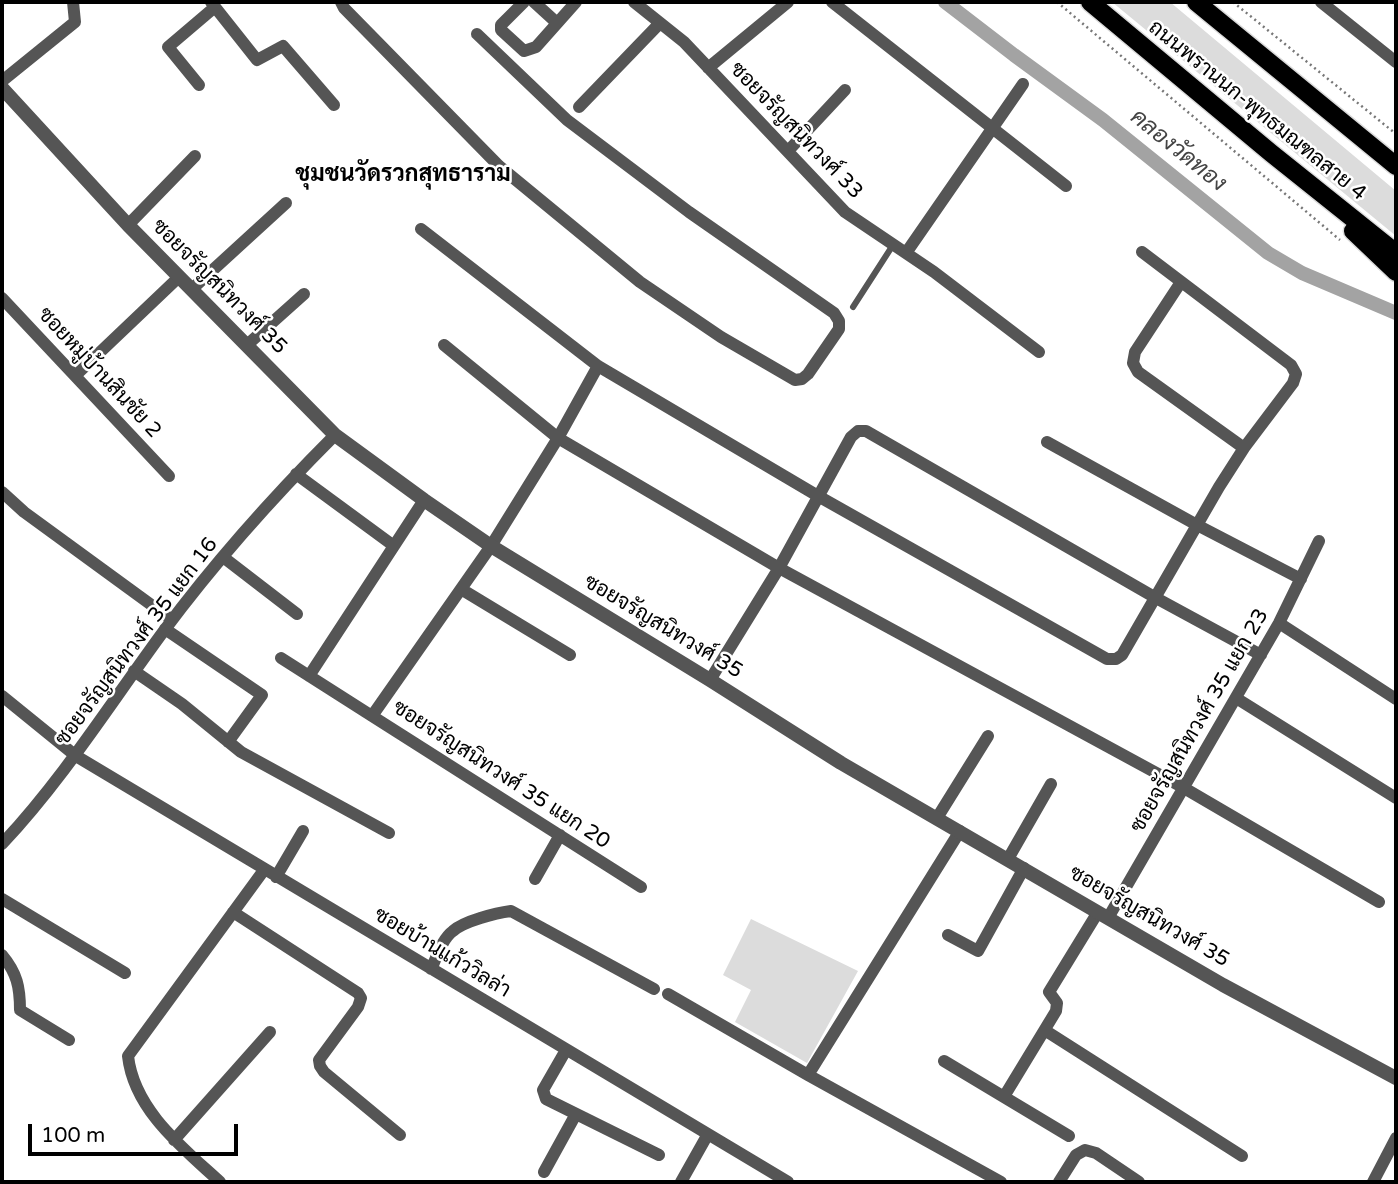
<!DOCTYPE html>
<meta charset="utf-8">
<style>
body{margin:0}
#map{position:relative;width:1398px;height:1184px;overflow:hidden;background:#fff;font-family:"Varela Round",sans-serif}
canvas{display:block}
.frame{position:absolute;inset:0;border:4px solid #000;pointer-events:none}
.scale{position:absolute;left:28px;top:1124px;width:210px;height:32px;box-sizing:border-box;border:4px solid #000;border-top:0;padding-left:9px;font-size:21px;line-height:24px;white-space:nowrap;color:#000;-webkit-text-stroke:5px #fff;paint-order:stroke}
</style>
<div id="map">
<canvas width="1398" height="1184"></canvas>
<div class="frame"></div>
<div class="scale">100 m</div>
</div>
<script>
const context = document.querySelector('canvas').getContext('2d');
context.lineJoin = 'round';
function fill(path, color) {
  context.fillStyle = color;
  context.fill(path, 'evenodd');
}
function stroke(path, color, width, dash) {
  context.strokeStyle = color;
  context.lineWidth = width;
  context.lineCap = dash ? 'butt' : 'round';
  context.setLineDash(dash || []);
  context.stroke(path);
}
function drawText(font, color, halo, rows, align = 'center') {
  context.font = font + ' "Varela Round",Sarabun,sans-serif';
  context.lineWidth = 5;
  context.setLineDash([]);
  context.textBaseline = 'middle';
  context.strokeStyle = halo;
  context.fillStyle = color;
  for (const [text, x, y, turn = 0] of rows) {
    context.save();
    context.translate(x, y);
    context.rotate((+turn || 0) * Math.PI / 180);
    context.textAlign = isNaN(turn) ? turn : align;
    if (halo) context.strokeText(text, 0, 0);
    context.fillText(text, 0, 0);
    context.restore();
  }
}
fill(new Path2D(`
 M 1112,2 L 1170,2 L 1396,191 L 1396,236 Z
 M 751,919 L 858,971 L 807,1063 L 735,1022 L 751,990 L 723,975 Z`), '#dcdcdc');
stroke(new Path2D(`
 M 945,2 L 1014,55 L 1103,120 L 1268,253 L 1302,273 L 1396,313`), '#a3a3a3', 14);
const primary = new Path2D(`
 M 1090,2 L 1271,153 L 1396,253
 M 1196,2 L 1396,166
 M 1353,231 L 1396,272`);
stroke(primary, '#dbdbdb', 21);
stroke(new Path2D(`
 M 1057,2 L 1340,240
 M 1233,2 L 1396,134`), '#777', 2.5, [2, 3.5]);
stroke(new Path2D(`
 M 853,307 L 893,245`), '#555', 6);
stroke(new Path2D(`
 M 211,2 L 257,60 L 283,46 L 334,105
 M 341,2 L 344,8 L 499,166 L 640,282 L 721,337 L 795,380 L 802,379 L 808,374 L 839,329 L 839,321 L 834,313 L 689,212 L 567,120 L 477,34
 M 524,2 L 501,25 L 501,30 L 524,51 L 536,47 L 576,2
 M 534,2 L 557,23
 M 634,2 L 684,42 L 845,212 L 934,272 L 1039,352
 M 832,2 L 1066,186
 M 1321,2 L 1396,62
 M 708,68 L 788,2
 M 2,81 L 75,22 L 73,2
 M 199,85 L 168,47 L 215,7
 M 579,107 L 660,23
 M 788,151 L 845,90
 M 128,225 L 195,156
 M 421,229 L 598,366 L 818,496 L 1107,659 L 1116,659 L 1122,655 L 1219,487 L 1244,448 L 1293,383 L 1296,374 L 1291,365 L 1142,252
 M 906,253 L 1023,84
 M 1181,282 L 1135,352 L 1133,363 L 1138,372 L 1244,448
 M 192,289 L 286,203
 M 2,298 L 169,476
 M 247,345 L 304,294
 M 444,345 L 558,438 L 779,568 L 1184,788 L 1379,902
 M 598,366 L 558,438 L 491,546 L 372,716 L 641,887
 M 76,375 L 179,277
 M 1047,442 L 1197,525 L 1301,579
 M 296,474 L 394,546
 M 2,492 L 24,512 L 172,620
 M 223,557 L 297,614
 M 461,589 L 570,655
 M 1279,623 L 1396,699
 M 165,629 L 262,695 L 228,742
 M 281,658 L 372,716
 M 134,671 L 182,704 L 241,752 L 389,833
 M 309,676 L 424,500
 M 710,680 L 779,568 L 851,437 L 858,431 L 866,431 L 1156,598 L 1261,655
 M 2,696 L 76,756 L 788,1182
 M 1236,698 L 1396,798
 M 937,818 L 988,736
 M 2,844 C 63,779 110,704 163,632 C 215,562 274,496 335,435
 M 1008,859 L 1051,784
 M 276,877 L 303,831
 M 535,879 L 560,835
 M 2,899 L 125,973
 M 233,912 L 358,993 L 361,998 L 358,1007 L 319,1060 L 320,1066 L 324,1072 L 400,1135
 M 1108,918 L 1279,623 L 1319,541
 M 948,935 L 978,951 L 1024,868
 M 2,955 C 17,973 20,987 20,1010 L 69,1040
 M 431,969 C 437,957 442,939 453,931 C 464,921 496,913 511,911 L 654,989
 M 668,994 L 808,1075 L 1001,1182
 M 1046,1031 L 1242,1156
 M 566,1050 L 543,1090 L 546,1099 L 659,1155
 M 944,1061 L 1069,1136
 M 808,1075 L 960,831
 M 1005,1095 L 1056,1011 L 1057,1003 L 1049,992 L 1098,912
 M 174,1140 L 270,1032
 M 544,1172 L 576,1114
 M 220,1182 C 183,1148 134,1110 128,1056 L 264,870
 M 681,1182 L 708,1134
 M 1059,1182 L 1076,1155 L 1085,1150 L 1096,1153 L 1139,1182
 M 1373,1182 L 1396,1138`), '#555', 12);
stroke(new Path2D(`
 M 2,88 L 128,225 L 335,435 L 424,500 L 491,546 L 710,680 L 841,763 L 1223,985 L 1396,1078`), '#555', 14);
stroke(primary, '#000', 18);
drawText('21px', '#000', '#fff', [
 ["ถนนพรานนก-พุทธมณฑลสาย 4",1257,111,39],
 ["ซอยจรัญสนิทวงศ์ 33",796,131,46],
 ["ซอยจรัญสนิทวงศ์ 35",219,287,45],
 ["ซอยหมู่บ้านสินชัย 2",99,373,47],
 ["ซอยจรัญสนิทวงศ์ 35",663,627,31],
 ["ซอยจรัญสนิทวงศ์ 35 แยก 16",137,642,-53],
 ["ซอยจรัญสนิทวงศ์ 35 แยก 23",1200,721,-60],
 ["ซอยจรัญสนิทวงศ์ 35 แยก 20",501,775,33],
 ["ซอยจรัญสนิทวงศ์ 35",1149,917,30],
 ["ซอยบ้านแก้ววิลล่า",442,953,31]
]);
drawText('italic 23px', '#444', '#fff', [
 ["คลองวัดทอง",1178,151,39]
]);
drawText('bold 23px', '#000', '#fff', [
 ["ชุมชนวัดรวกสุทธาราม",403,175]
]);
</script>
